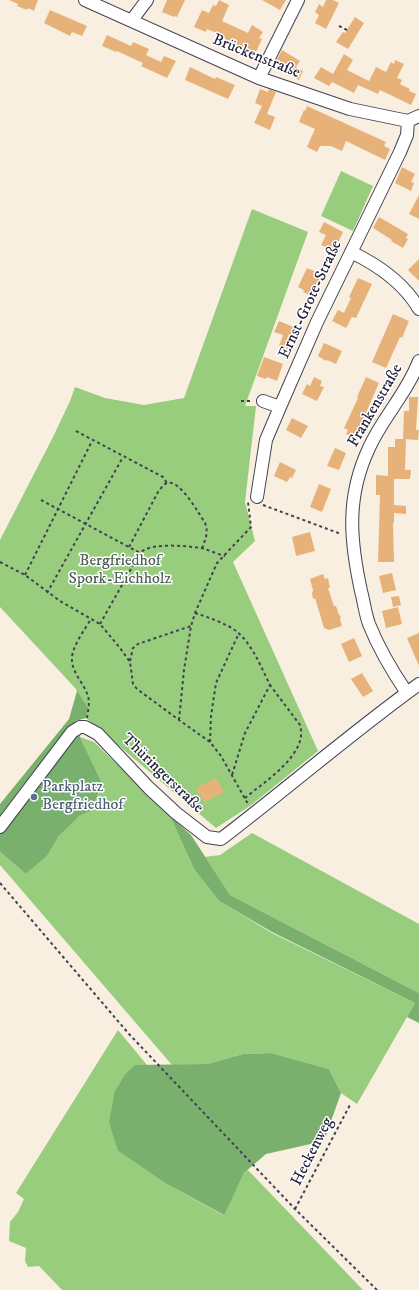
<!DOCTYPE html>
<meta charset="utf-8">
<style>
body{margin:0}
canvas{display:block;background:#f8efe0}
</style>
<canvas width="419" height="1290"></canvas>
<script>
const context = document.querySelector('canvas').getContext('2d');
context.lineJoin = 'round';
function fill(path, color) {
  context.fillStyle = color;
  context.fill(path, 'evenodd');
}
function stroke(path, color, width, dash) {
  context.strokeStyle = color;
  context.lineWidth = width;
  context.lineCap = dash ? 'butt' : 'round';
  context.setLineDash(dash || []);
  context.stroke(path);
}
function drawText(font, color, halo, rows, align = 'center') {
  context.font = font + ' "IM FELL DW Pica",serif';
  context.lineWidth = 3;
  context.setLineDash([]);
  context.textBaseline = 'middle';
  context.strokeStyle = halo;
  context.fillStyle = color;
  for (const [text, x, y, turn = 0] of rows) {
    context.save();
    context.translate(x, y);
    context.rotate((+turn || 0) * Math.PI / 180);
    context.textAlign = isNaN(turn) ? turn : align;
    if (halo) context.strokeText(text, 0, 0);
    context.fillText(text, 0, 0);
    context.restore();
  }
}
fill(new Path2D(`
 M 341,171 L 373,186 L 353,231 L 321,216 Z
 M 252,209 L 308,232 L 245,406 L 256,406 L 245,502 L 255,541 L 233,562 L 318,751 L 250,806 L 216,828 L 86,718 L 76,689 L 0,607 L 0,540 L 53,437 L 70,401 L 75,387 L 105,398 L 144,405 L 184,398 Z
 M 80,737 L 94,742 L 170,816 L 194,869 L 219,901 L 272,933 L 415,1003 L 357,1104 L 341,1093 L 329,1069 L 271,1053 L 243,1054 L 207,1064 L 172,1065 L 0,865 L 0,852 L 26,874 L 47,856 L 59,836 L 79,815 L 92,810 L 102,783 Z
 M 252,833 L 419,924 L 419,993 L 230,895 L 205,857 L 220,855 Z
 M 118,1030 L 147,1065 L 135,1065 L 126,1073 L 118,1151 L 165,1183 L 223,1215 L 244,1173 L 248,1170 L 363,1290 L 62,1290 L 39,1266 L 28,1267 L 25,1261 L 26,1248 L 9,1241 L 10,1222 L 18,1212 L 24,1199 L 16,1193 Z`), '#99cd7e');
fill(new Path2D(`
 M 77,691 L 88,708 L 86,718 L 75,721 L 80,737 L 102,783 L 92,810 L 79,816 L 59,836 L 47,856 L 26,874 L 0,852 L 0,804 L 69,719 Z
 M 170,816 L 191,835 L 230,895 L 419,993 L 419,1023 L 407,1017 L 415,1003 L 272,932 L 219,901 L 194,869 Z
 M 271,1053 L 329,1069 L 341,1093 L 324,1141 L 266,1154 L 244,1173 L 224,1215 L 165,1183 L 118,1151 L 109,1122 L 115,1091 L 126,1073 L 135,1065 L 207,1064 L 243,1054 Z`), '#7ab06d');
fill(new Path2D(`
 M 9,0 L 38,0 L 34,11 L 28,8 L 27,10 L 17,6 L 18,4 Z
 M 167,0 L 185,0 L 177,17 L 175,16 L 174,17 L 162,12 Z
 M 219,0 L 229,5 L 222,21 L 248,33 L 252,25 L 263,32 L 259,38 L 262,39 L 255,54 L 221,37 L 222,35 L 207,29 L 206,32 L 194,27 L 202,10 L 209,13 L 213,5 L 216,6 Z
 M 262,0 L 286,0 L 280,10 Z
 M 326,0 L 333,0 L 339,3 L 326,29 L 315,23 L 319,15 L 315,12 L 319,4 L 323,7 Z
 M 50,10 L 87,26 L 82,36 L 72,32 L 70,36 L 44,23 Z
 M 355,17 L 364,23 L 348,49 L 336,42 L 343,32 L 345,33 Z
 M 107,35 L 131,46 L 133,42 L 149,49 L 146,55 L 161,62 L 164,56 L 176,61 L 167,78 L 141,66 L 143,63 L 117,51 L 116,52 L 102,46 Z
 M 282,50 L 300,61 L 292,73 L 275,63 Z
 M 344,54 L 353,60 L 347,70 L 369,81 L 376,67 L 386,72 L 391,62 L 394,64 L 395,60 L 404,64 L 397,78 L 402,80 L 400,84 L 410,89 L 409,91 L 416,94 L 411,105 L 380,90 L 378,94 L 358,85 L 354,93 L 332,82 L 329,86 L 314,78 L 321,67 L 333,74 Z
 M 190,67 L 215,79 L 216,77 L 235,85 L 228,99 L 185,80 Z
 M 296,67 L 303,71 L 299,80 L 291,75 Z
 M 260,89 L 268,92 L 269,89 L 276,92 L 267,114 L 275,117 L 270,130 L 254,123 L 262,106 L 255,103 Z
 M 307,106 L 386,142 L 384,146 L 390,149 L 385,160 L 346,141 L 342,151 L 331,146 L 320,146 L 317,152 L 307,147 L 315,129 L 299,122 L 304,110 L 305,111 Z
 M 402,167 L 415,174 L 411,182 L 414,183 L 411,191 L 395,183 Z
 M 419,195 L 419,219 L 409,214 Z
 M 379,217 L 408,234 L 406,238 L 408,239 L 403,248 L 391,241 L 392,240 L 373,228 Z
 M 324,222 L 343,232 L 334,251 L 321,245 L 326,235 L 319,232 Z
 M 419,259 L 419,281 L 408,270 Z
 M 307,268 L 323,275 L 312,296 L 303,292 L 304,290 L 298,287 Z
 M 358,278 L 372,284 L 356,318 L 352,317 L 346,328 L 332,321 L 338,310 L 344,313 L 351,298 L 349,297 Z
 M 393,314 L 409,321 L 402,338 L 400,337 L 386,368 L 372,362 Z
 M 279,321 L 296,328 L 288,350 L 279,346 L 283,335 L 274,332 Z
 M 324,343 L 342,351 L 336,364 L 327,360 L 326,361 L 318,356 Z
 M 264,357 L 283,364 L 277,381 L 267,377 L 266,379 L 257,376 Z
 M 314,377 L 322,381 L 320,386 L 324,387 L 317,401 L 302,394 L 307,384 L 310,386 Z
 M 366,377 L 379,383 L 355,438 L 346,434 L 348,430 L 344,428 L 358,398 L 357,397 Z
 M 409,397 L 418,397 L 416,430 L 419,430 L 418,440 L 403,439 L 404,411 L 409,411 Z
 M 292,418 L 308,426 L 301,438 L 286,430 Z
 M 395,439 L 406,439 L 405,470 L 411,470 L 410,479 L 394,479 L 394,505 L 406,506 L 406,514 L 394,513 L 394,523 L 393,523 L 394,562 L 378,562 L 380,495 L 376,495 L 376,475 L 388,476 L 388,447 L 395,447 Z
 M 335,448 L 346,453 L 339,470 L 327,466 Z
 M 280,462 L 296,470 L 292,478 L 290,477 L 287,482 L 274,476 Z
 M 319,484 L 331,489 L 322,512 L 310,507 Z
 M 310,532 L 315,551 L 296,556 L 292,537 Z
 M 392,573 L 396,590 L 383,593 L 379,576 Z
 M 323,574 L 325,579 L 328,578 L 330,588 L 328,588 L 334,606 L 336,606 L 339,615 L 341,616 L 340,619 L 342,626 L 329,630 L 324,628 L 315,598 L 313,599 L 312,593 L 313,590 L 310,579 Z
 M 399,596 L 401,605 L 393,607 L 391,597 Z
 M 398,607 L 402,624 L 386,628 L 382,611 Z
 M 419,633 L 419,666 L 407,638 Z
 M 354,638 L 362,656 L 349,662 L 341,644 Z
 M 362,673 L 373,691 L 363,697 L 351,679 Z
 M 216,778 L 224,792 L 204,802 L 196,788 Z`), '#e6b27a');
const minor = new Path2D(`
 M 85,0 L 259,78 L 350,109 L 408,121 L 419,116
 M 132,20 L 147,0
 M 259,78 L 298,0
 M 351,252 C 378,265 404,283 419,309
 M 263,401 L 280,407
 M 257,497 L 266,440 L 280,407 L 317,322 L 400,152 L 407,135 L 408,121
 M 407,693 C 392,671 379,649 369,624 C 365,613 364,602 361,591 C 350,540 346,497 369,448 C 383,417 407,393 419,361
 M 0,827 L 72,732 L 80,727 L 85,727 L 98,734 L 149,788 L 176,813 L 207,837 L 221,839 C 288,788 351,733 419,684`);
stroke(minor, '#424154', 14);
stroke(new Path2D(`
 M 339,26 L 347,30
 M 241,401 L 252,401
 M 76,431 L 163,477 L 167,483
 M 41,500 L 140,553
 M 263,505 L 341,534
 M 129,547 L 158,492 C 161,489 163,484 167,483 C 180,479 199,514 205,523 C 209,533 205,539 202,549
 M 0,562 L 25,575 L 60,601 L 100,624 L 120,648 L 130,662 L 133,684 L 137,689 L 179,720 L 210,742 L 221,756 L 248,804
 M 25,575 L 92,441
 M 47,593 L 123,457
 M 195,613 C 207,617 219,621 230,627 C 250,638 260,665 270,685 L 245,733 L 232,775
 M 100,624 L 140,553 C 151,542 186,546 201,548 C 209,550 217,554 225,556
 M 130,661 L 133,648 L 138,644 L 191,626
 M 87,718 C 88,711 90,703 88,696 C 84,683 71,672 72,658 C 72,647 85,629 91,619
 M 179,720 L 184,670 L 191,626 L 195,613 L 217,563 L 251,527 L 248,502
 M 210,742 L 211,716 L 216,683 L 239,633
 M 245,798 C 264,782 309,754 300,725 L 270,685
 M 0,883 L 129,1034 L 295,1209 L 377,1290
 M 295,1209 L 351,1103`), '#424154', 2, [3, 3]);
stroke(minor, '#fff', 12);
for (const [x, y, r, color] of [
 [34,797,4,"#5c6f8a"]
]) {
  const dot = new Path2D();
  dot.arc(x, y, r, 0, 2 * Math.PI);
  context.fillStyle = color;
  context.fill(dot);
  stroke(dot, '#fff', 1.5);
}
drawText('16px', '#22223b', '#fff', [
 ["Brückenstraße",256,57,22],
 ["Ernst-Grote-Straße",311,300,-65],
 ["Frankenstraße",376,406,-60],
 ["Thüringerstraße",162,774,44],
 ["Heckenweg",313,1152,-63]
]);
drawText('16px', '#4c5e52', '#fff', [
 ["Bergfriedhof",120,562],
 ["Spork-Eichholz",120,580]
]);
drawText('16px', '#4e5e75', '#fff', [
 ["Parkplatz",42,788],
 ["Bergfriedhof",42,806]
], 'left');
</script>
